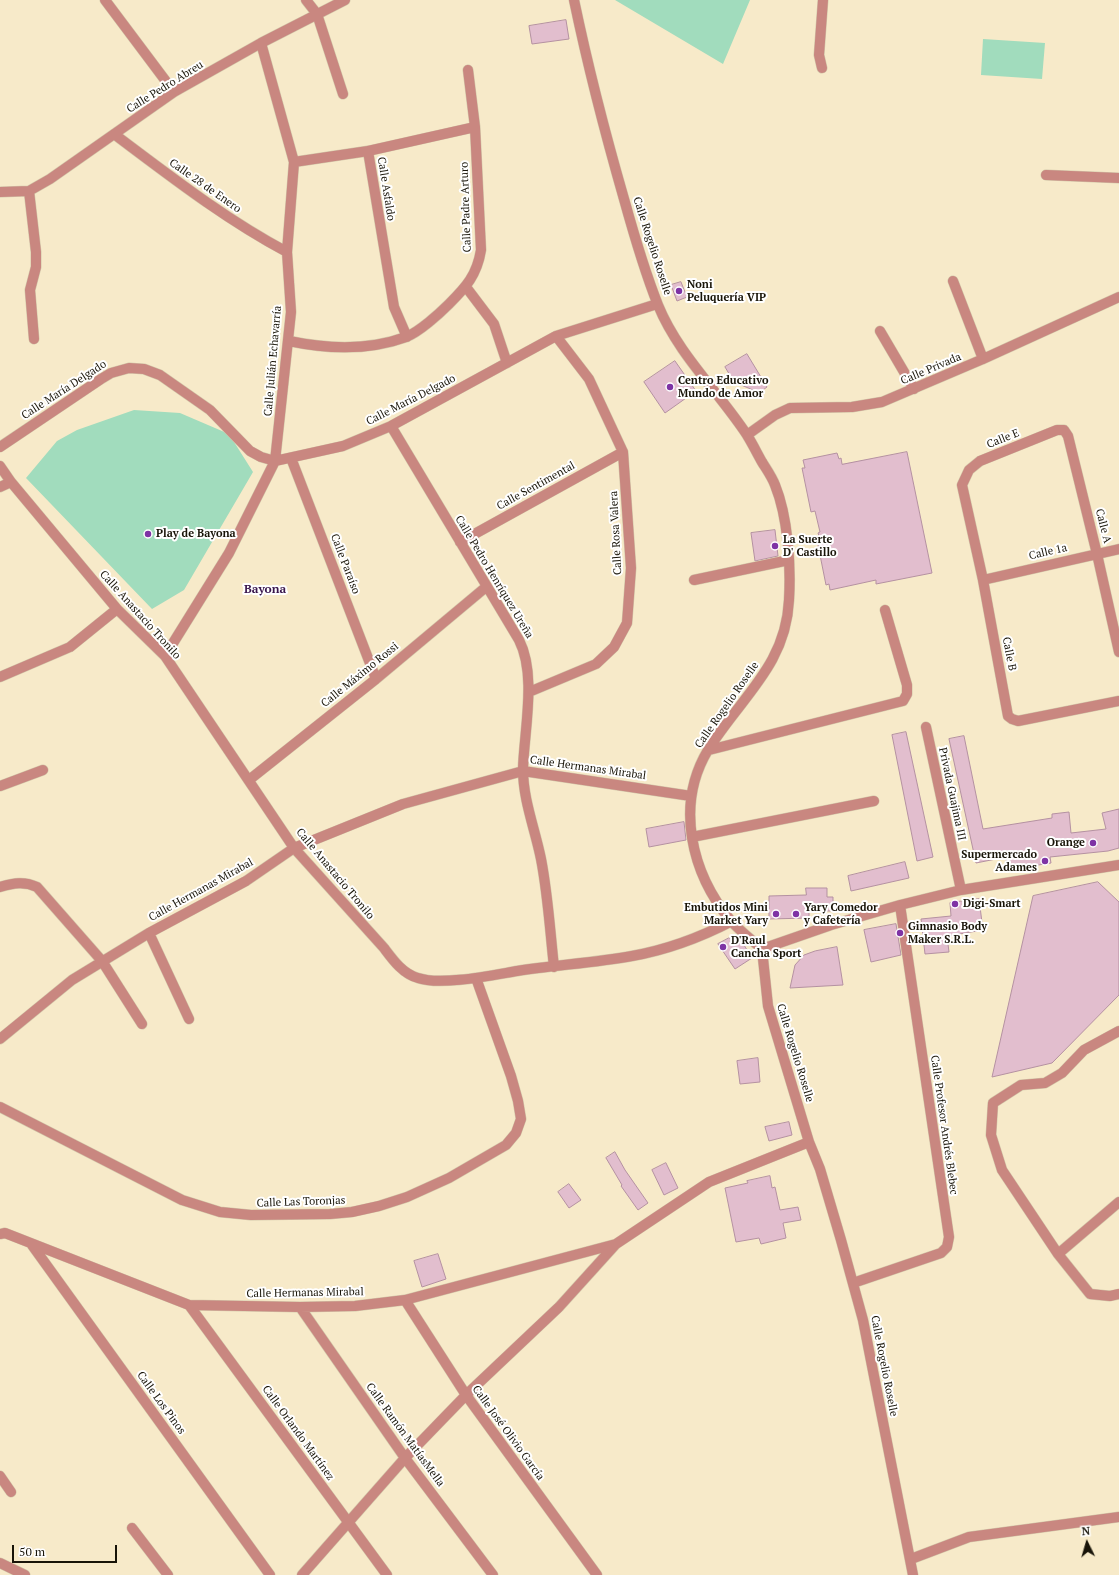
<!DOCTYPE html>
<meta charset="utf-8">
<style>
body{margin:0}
#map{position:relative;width:1119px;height:1575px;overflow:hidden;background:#f7eac9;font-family:"PT Serif",serif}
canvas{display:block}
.north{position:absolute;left:1067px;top:1523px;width:40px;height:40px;-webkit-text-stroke:3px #fff;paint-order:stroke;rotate:355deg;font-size:11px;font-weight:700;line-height:16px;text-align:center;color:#181408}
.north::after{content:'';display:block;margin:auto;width:14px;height:18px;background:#181408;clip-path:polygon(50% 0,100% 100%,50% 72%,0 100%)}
.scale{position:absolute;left:12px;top:1545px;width:105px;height:18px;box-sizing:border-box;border:2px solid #181408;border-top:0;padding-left:5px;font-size:12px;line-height:14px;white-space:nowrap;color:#181408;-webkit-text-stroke:3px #fff;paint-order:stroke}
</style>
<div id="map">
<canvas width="1119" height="1575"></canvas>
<div class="north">N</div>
<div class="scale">50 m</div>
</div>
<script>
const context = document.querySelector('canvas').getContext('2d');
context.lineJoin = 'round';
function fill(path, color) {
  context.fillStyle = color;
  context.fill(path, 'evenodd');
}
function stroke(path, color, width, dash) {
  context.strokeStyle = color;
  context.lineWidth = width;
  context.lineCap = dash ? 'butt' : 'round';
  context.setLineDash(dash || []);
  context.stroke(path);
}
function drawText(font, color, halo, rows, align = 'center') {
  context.font = font + ' "PT Serif",serif';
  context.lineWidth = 4;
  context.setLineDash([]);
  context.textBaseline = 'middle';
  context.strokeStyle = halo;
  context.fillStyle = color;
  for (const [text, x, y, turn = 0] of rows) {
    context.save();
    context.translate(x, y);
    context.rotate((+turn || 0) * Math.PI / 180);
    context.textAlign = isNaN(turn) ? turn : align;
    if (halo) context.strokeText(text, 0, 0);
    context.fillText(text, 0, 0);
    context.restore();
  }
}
fill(new Path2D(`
 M 615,0 L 750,0 L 723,64 Z
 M 983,39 L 1045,43 L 1042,79 L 981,75 Z
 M 134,410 L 180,413 L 229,434 L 253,472 L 184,590 L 152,609 L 26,478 L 57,441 L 77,430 Z`), '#a1dcbd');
const building = new Path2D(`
 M 566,20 L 569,39 L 532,44 L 529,26 Z
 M 681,282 L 687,297 L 677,301 L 671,285 Z
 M 747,354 L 767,387 L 756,395 L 753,390 L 734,382 L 725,367 Z
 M 675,361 L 696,391 L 665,413 L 644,382 Z
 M 907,452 L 932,573 L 876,584 L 876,580 L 830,590 L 829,584 L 826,585 L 817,540 L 820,539 L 818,533 L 820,532 L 815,511 L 811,512 L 802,468 L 805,468 L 803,460 L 837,453 L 839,459 L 841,458 L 842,464 Z
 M 775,530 L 778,556 L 755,561 L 751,533 Z
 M 906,732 L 933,857 L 917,861 L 892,735 Z
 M 964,736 L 983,829 L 1052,818 L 1052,814 L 1069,812 L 1071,833 L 1106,829 L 1102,813 L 1119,809 L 1119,848 L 1108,851 L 1050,857 L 1051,863 L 1007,870 L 1006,857 L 976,863 L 949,739 Z
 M 684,822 L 686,840 L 649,847 L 646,829 Z
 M 905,862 L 909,878 L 851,891 L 848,876 Z
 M 1098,882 L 1119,902 L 1119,995 L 1052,1063 L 992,1077 L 1033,896 Z
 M 806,888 L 827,888 L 827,897 L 833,897 L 833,911 L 809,911 L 809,918 L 769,919 L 769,896 L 806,895 Z
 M 979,899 L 983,930 L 947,936 L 949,952 L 925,954 L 921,919 L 951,916 L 950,903 Z
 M 896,924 L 901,955 L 871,962 L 864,930 Z
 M 729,938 L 736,939 L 739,943 L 744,945 L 752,958 L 735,969 L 718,944 Z
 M 837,947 L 843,985 L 790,988 L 795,965 L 804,955 L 815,951 Z
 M 758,1058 L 760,1082 L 740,1084 L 737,1061 Z
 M 789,1122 L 792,1135 L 769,1141 L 765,1127 Z
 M 615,1152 L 625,1170 L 648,1203 L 638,1210 L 621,1186 L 622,1185 L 606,1158 Z
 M 666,1163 L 678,1188 L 664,1195 L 652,1170 Z
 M 770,1176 L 772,1188 L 775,1187 L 780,1210 L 798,1207 L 801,1220 L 783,1223 L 786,1238 L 761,1244 L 759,1238 L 736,1242 L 725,1188 L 748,1183 L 747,1181 Z
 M 569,1184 L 581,1200 L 569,1208 L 558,1192 Z
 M 438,1254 L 446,1279 L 422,1287 L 414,1261 Z`);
fill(building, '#e2bece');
stroke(building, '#b491a1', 1);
const minor = new Path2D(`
 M 105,0 L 174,92
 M 306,0 L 317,14 L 343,94
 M 574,0 C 588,67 605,133 624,199 C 634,235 644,270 658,305 C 678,354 718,391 747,435 C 752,443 757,453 762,462 C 767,470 772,477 775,485 C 788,517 791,565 789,600 C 786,666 740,698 708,750 C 675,805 691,873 731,921 C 740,931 752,940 762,949 L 768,1006 L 809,1142 L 820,1169 L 841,1240 L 863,1320 L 913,1575
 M 822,68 L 819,55 L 823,0
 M 114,134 C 170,176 225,219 287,252
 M 294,162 L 368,151
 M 1046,175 L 1119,178
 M 29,191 L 36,252 L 36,267 L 30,290 L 34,339
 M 0,192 L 29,191 L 50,179 L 174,92 L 261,43 L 345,0
 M 953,281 L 983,359
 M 466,287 L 494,324 L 507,363
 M 880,331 L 914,389
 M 407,337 L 394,307 L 368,151 L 475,127
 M 289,341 C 327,349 368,351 406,337 C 419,332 439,314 449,304 C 466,287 477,275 481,250 L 475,127 L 468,70
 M 391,426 L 519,640 C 537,675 524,731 523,769 C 523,800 535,829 541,859 C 548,895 550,931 554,967
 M 747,435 L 775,415 L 790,408 L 852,407 L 882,402 L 983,359 L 1119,297
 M 0,447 L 101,379 L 111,373 L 129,368 L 144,369 L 160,375 L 210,410 L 250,451 L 261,457 L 275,461 L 343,446 L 391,426 L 556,336 L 657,304
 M 291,458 L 376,679
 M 0,466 L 11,482 L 117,609 L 165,656 L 294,848 L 384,948 C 393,960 403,974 418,978 C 441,986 493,975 517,971 C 555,965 594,963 632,956 C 666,950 701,937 732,921
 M 0,487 L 11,482
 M 460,542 L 623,452
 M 694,580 L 789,560
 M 983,580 L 1119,549
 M 1119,652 L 1097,554 L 1068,436 L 1064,430 L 1057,430 L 980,461 L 969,470 L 962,485 L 983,580 L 1008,716 L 1012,719 L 1018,721 L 1119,701
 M 165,656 L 229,553 L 275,461 L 291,312 L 287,252 L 294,162 L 261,43
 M 0,677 L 70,647 L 117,609
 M 529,692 L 596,664 L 614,647 L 627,623 L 631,568 L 623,452 L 589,379 L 556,336
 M 926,727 L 961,890
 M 709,750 L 903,701 L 907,694 L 907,685 L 885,610
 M 249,780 L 376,679 L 486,587
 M 0,786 L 43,770
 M 692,837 L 874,801
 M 0,887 C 14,883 24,881 37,887 L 102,961 L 142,1024
 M 149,933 L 189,1019
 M 762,949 L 831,925 L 900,905 L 961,890 L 1119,865
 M 1119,1031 L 1084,1050 L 1062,1073 L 1045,1083 L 1021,1085 L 993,1103 L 991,1135 L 1002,1170 L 1058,1254 L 1090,1294 L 1110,1296 L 1119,1294
 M 0,1039 L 72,980 L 149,933 L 246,881 L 294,848 L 403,804 L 523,771 L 691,796
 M 0,1107 L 182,1200 L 220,1212 L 251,1215 L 330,1214 L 352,1212 L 379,1206 L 407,1197 L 449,1178 L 506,1145 L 516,1133 L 521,1119 L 518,1101 L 511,1076 L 476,978
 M 0,1234 L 5,1233 L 189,1305 L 300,1307 L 355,1306 L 405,1300 L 616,1244
 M 32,1245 L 270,1575
 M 1058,1254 L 1119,1202
 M 853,1283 L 941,1253 L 947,1247 L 949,1237 L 900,905
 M 405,1300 L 466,1395 L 597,1575
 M 189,1305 L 387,1575
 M 300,1307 L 405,1458 L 493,1575
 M 0,1476 L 11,1492
 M 132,1528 L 168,1575
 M 911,1559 L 969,1537 L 1119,1517
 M 0,1563 L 25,1575
 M 302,1575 L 405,1458 L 466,1395 L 559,1307 L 616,1244 L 709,1182 L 809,1142`);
stroke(minor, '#d3c8aa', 11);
stroke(minor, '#c98780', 10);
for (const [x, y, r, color] of [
 [679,291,4,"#7e33a5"],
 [670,387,4,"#7e33a5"],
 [148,534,4,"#7e33a5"],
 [775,546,4,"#7e33a5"],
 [1093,843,4,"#7e33a5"],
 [1045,861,4,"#7e33a5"],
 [955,904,4,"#7e33a5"],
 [776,914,4,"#7e33a5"],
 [796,914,4,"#7e33a5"],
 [900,933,4,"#7e33a5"],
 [723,947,4,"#7e33a5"]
]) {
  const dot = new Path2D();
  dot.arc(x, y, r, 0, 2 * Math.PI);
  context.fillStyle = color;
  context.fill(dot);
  stroke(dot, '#fff', 1.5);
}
drawText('11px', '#181408', '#fff', [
 ["Calle Pedro Abreu",165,87,-32],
 ["Calle 28 de Enero",205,186,35],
 ["Calle Asfaldo",386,189,81],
 ["Calle Padre Arturo",466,207,-92],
 ["Calle Rogelio Roselle",652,246,72],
 ["Calle Julián Echavarría",273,361,-85],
 ["Calle Privada",931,369,-23],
 ["Calle María Delgado",64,390,-33],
 ["Calle María Delgado",411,400,-27],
 ["Calle E",1003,439,-22],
 ["Calle Sentimental",536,486,-29],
 ["Calle A",1103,526,76],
 ["Calle Rosa Valera",616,533,-93],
 ["Calle 1a",1048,552,-13],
 ["Calle Paraíso",345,564,69],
 ["Calle Pedro Henríquez Ureña",494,577,59],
 ["Calle Anastacio Tronilo",140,615,48],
 ["Calle B",1009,654,79],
 ["Calle Máximo Rossi",360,675,-39],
 ["Calle Rogelio Roselle",727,705,-55],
 ["Calle Hermanas Mirabal",588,768,8],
 ["Privada Guajima III",952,794,78],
 ["Calle Anastacio Tronilo",335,874,50],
 ["Calle Hermanas Mirabal",201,890,-29],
 ["Calle Rogelio Roselle",795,1053,73],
 ["Calle Profesor Andrés Blebec",944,1125,82],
 ["Calle Las Toronjas",301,1202,-2],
 ["Calle Hermanas Mirabal",305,1293,-1],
 ["Calle Rogelio Roselle",884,1366,79],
 ["Calle Los Pinos",161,1403,54],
 ["Calle Orlando Martínez",298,1433,54],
 ["Calle José Olivio García",508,1433,54],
 ["Calle Ramón MatíasMella",405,1435,54]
]);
drawText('bold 11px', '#181408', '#fff', [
 ["Noni",687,285],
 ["Peluquería VIP",687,298],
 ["Centro Educativo",678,381],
 ["Mundo de Amor",678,394],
 ["Play de Bayona",156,534],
 ["La Suerte",783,540],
 ["D' Castillo",783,553],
 ["Orange",1085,843,"right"],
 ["Supermercado",1037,855,"right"],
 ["Adames",1037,868,"right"],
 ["Digi-Smart",963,904],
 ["Embutidos Mini",768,908,"right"],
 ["Market Yary",768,921,"right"],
 ["Yary Comedor",804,908],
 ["y Cafetería",804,921],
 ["Gimnasio Body",908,927],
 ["Maker S.R.L.",908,940],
 ["D'Raul",731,941],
 ["Cancha Sport",731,954]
], 'left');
drawText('bold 12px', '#39164c', '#fff', [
 ["Bayona",265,590]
]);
</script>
